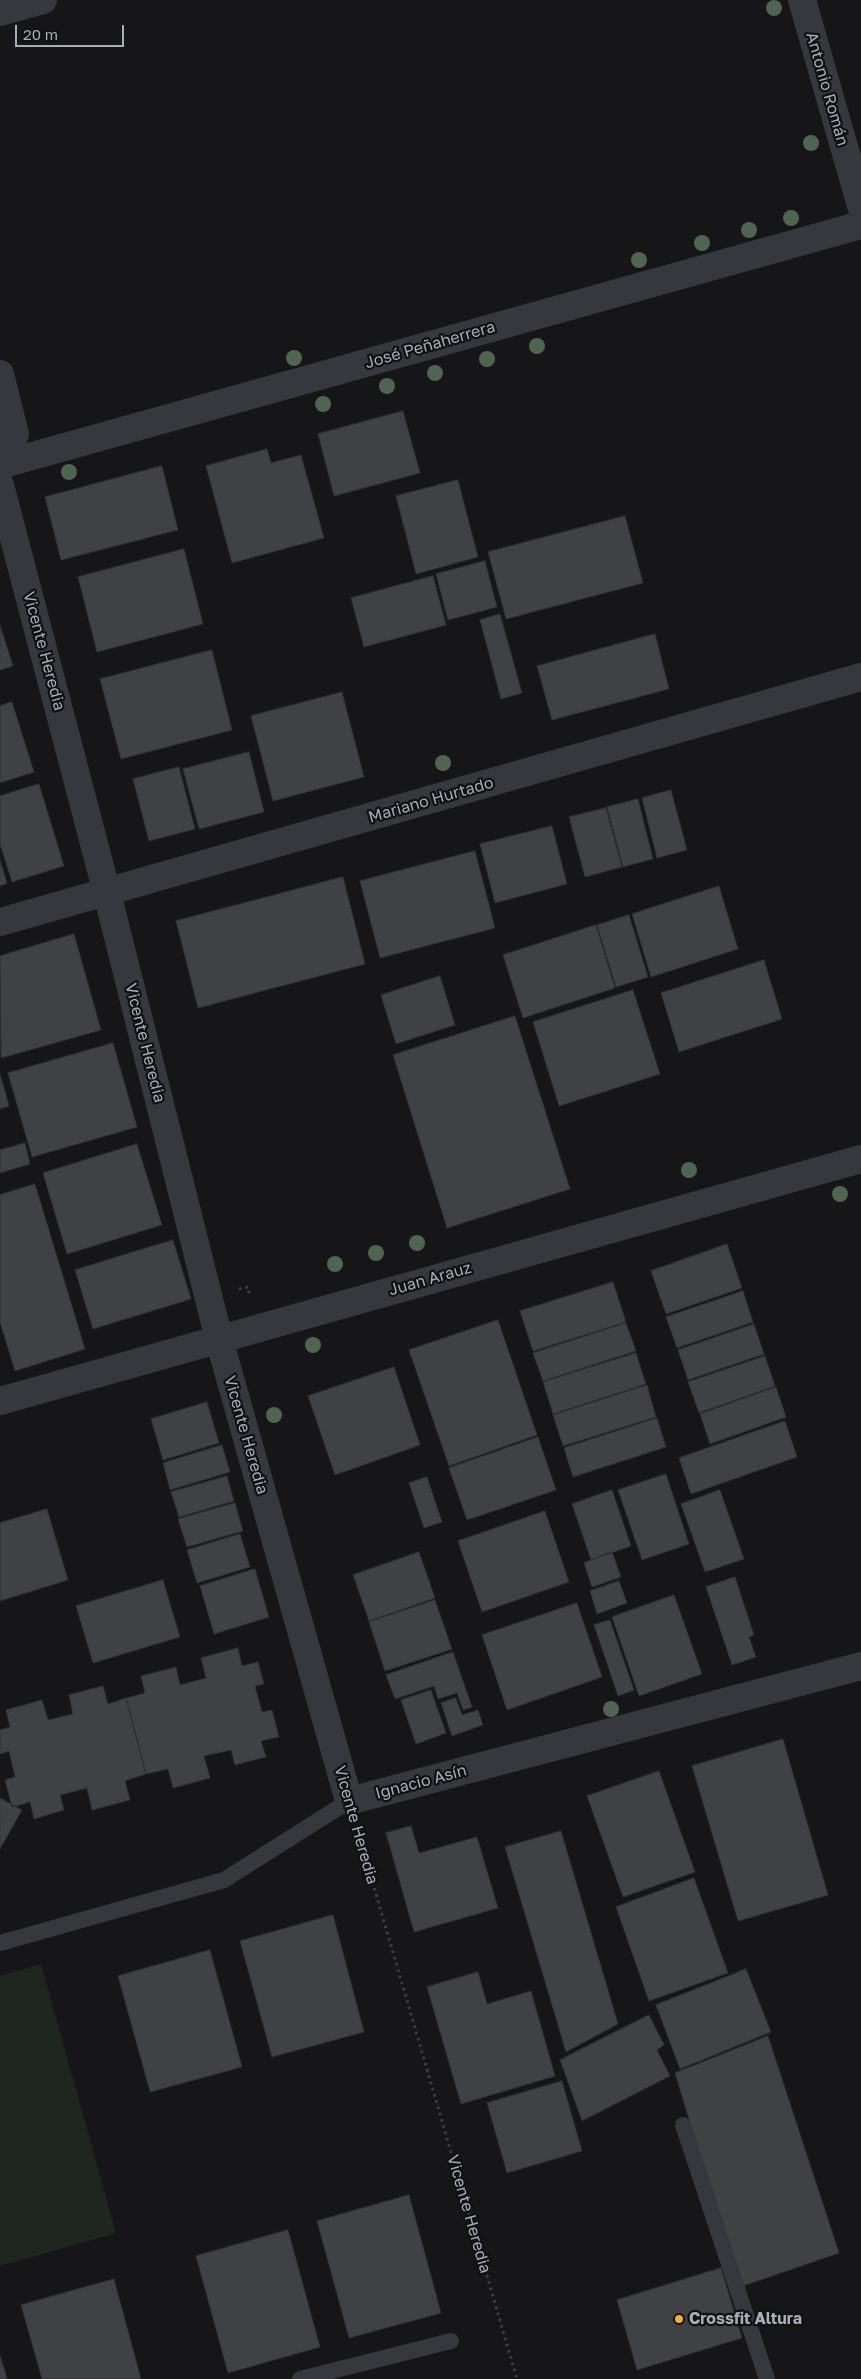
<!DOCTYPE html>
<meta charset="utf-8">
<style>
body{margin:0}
#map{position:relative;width:861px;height:2379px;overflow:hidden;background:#161618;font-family:"Golos Text",sans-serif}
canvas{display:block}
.scale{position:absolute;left:15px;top:25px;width:109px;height:22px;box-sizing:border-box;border:2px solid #a8adb8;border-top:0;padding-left:6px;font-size:15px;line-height:18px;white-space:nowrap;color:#a8adb8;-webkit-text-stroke:4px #111113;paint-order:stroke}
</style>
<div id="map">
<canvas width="861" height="2379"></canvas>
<div class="scale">20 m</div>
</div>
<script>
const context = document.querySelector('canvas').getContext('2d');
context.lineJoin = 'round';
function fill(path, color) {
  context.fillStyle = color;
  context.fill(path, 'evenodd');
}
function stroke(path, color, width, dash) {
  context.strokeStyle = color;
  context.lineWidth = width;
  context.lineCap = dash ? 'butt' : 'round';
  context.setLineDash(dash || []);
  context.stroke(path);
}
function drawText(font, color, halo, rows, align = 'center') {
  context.font = font + ' "Golos Text",sans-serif';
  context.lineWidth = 4.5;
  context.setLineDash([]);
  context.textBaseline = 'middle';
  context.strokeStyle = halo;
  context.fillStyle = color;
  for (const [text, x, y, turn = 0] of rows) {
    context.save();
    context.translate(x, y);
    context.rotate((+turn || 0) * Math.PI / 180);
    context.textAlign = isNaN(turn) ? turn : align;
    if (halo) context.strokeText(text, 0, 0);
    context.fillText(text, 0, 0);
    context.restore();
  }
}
fill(new Path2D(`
 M 41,1964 L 116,2233 L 0,2266 L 0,1976 Z`), '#1e261f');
const building = new Path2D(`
 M 403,411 L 420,473 L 334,496 L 318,434 Z
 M 267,449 L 271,463 L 301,455 L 324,538 L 232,563 L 206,466 Z
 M 162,466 L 178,530 L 61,560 L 45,497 Z
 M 458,480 L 478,557 L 416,574 L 396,496 Z
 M 625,516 L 643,583 L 506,619 L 488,552 Z
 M 184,549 L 203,624 L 97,652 L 78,577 Z
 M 485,561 L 497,607 L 448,620 L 436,574 Z
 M 433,576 L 446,625 L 364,647 L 351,598 Z
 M 500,614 L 522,693 L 501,699 L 480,620 Z
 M 0,625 L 13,666 L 0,670 Z
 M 655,634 L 669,689 L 552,720 L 537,666 Z
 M 212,650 L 232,730 L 121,759 L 100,679 Z
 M 342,692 L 364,777 L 273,801 L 251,716 Z
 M 12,702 L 34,772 L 0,783 L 0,706 Z
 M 249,752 L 264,812 L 199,829 L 183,769 Z
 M 179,767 L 195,829 L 149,841 L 133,779 Z
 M 39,784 L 64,866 L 12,882 L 0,844 L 0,796 Z
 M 671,790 L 687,850 L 657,858 L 642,798 Z
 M 638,799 L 653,859 L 623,867 L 607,807 Z
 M 606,808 L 622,867 L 585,877 L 569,817 Z
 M 552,826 L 567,884 L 495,903 L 480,844 Z
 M 475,851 L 495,928 L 380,958 L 360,881 Z
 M 0,860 L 7,883 L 0,886 Z
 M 343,877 L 365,964 L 198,1008 L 176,921 Z
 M 719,886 L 738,949 L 651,977 L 632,914 Z
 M 629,915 L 648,977 L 616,987 L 597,925 Z
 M 596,925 L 615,988 L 523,1018 L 503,955 Z
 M 74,934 L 101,1030 L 1,1058 L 0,956 Z
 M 764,960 L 782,1019 L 679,1052 L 661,993 Z
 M 440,976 L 455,1025 L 396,1044 L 381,995 Z
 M 633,990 L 660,1074 L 559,1106 L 533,1022 Z
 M 515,1016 L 570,1189 L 447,1228 L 393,1055 Z
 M 113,1043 L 137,1127 L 32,1157 L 8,1073 Z
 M 0,1074 L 9,1106 L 0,1109 Z
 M 25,1143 L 30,1164 L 0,1173 L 0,1150 Z
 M 137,1144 L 162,1225 L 67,1254 L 43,1173 Z
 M 35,1184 L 85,1349 L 15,1371 L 0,1322 L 0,1195 Z
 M 173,1240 L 191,1299 L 93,1329 L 75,1270 Z
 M 727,1244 L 742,1288 L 666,1314 L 651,1271 Z
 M 613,1282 L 626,1322 L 533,1351 L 520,1311 Z
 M 743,1291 L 753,1322 L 677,1348 L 666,1317 Z
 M 498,1320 L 537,1435 L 449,1466 L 409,1350 Z
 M 626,1323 L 636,1351 L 543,1381 L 533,1353 Z
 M 754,1324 L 764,1354 L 688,1380 L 678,1350 Z
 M 636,1353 L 646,1384 L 553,1414 L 543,1382 Z
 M 765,1356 L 775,1386 L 699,1413 L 688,1382 Z
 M 394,1367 L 420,1445 L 335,1475 L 308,1396 Z
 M 647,1385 L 656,1417 L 563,1446 L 553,1415 Z
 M 776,1387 L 786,1417 L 710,1444 L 700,1414 Z
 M 207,1402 L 219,1443 L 163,1460 L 151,1419 Z
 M 657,1418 L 666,1447 L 573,1477 L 564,1448 Z
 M 785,1421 L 797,1457 L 691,1494 L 679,1458 Z
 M 538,1437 L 556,1490 L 467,1520 L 449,1468 Z
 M 222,1445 L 230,1472 L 170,1490 L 163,1463 Z
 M 666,1474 L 689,1544 L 642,1560 L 618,1490 Z
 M 227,1476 L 234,1501 L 179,1517 L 171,1492 Z
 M 427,1477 L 442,1522 L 424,1528 L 409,1483 Z
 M 612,1490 L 631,1546 L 591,1560 L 572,1504 Z
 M 720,1490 L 744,1559 L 705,1572 L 681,1504 Z
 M 235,1503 L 243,1531 L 187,1547 L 178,1519 Z
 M 47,1509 L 68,1580 L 0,1601 L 0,1523 Z
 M 545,1511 L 569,1582 L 482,1612 L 458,1541 Z
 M 240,1534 L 250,1567 L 197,1583 L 187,1550 Z
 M 419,1552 L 435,1598 L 369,1621 L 353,1575 Z
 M 612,1552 L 621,1577 L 592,1587 L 584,1563 Z
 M 255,1569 L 269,1617 L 214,1634 L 200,1586 Z
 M 735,1577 L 754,1635 L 749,1637 L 756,1657 L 732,1665 L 706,1587 Z
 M 163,1580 L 180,1637 L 93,1663 L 76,1606 Z
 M 619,1581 L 627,1603 L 597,1614 L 590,1591 Z
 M 674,1595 L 702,1674 L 639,1696 L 612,1617 Z
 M 435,1600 L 452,1649 L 385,1671 L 369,1622 Z
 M 577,1603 L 602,1677 L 507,1710 L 482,1635 Z
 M 610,1620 L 634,1690 L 618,1696 L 594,1625 Z
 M 238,1648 L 242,1666 L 258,1662 L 264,1684 L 255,1686 L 262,1712 L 272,1710 L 279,1737 L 261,1741 L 266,1757 L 235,1765 L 231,1750 L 204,1756 L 210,1778 L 173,1788 L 168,1769 L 146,1774 L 126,1698 L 145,1693 L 141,1676 L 176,1667 L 180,1685 L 206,1678 L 201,1658 Z
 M 453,1652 L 472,1707 L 463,1710 L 457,1693 L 438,1699 L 434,1686 L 395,1699 L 386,1675 Z
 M 103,1686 L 108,1704 L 126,1698 L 146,1774 L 125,1781 L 130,1800 L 92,1810 L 87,1788 L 60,1795 L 64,1810 L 34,1819 L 30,1802 L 12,1807 L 5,1780 L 15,1777 L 9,1751 L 0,1754 L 0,1730 L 10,1727 L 6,1710 L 42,1700 L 48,1720 L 73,1714 L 69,1695 Z
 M 431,1690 L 446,1733 L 416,1744 L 401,1700 Z
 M 456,1698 L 462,1715 L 478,1710 L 483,1725 L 452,1736 L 441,1703 Z
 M 783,1739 L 828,1895 L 738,1921 L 692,1766 Z
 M 659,1771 L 695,1872 L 623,1897 L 587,1796 Z
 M 0,1798 L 22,1810 L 0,1849 Z
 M 411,1826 L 419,1853 L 477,1837 L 498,1908 L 414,1932 L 386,1833 Z
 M 561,1831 L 618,2024 L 566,2052 L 505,1847 Z
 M 694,1878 L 728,1973 L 649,2001 L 616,1907 Z
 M 333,1915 L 364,2032 L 272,2057 L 240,1941 Z
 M 210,1950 L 242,2067 L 150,2092 L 118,1976 Z
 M 746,1969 L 771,2032 L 680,2069 L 656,2005 Z
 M 478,1972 L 487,2004 L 531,1991 L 555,2076 L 461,2104 L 427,1987 Z
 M 649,2015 L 664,2045 L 657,2050 L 670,2076 L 582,2121 L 560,2060 Z
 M 768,2036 L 839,2253 L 740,2287 L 675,2073 Z
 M 562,2081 L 582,2151 L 507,2173 L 487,2103 Z
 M 409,2195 L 441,2313 L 349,2338 L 317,2221 Z
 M 288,2230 L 320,2347 L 228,2373 L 196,2256 Z
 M 721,2268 L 742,2338 L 637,2370 L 617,2300 Z
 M 114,2279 L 141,2379 L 42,2379 L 21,2305 Z
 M 0,2355 L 7,2379 L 0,2379 Z`);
fill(building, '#404145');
stroke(building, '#303034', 1);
stroke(new Path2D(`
 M 239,1289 L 248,1287 L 250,1297
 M 358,1832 L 517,2379`), '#3d3f44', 3, [2.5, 4]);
stroke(new Path2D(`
 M 0,1943 L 224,1880 L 349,1801
 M 683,2125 L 767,2379
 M 300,2379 L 451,2341`), '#37383d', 16);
stroke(new Path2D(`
 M 802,0 L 861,206
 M 0,12 L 43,0
 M 0,374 L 15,434 L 6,453 L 0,460
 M 0,465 L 861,225
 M 0,485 L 107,893 L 219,1339 L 349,1801 L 861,1666
 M 0,922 L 861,677
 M 0,1401 L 861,1159`), '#37383d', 28);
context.fillStyle = '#506452';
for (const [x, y] of [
 [774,8],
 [811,143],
 [791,218],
 [749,230],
 [702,243],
 [639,260],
 [537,346],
 [294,358],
 [487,359],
 [435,373],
 [387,386],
 [323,404],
 [69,472],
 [443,763],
 [689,1170],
 [840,1194],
 [417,1243],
 [376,1253],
 [335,1264],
 [313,1345],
 [274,1415],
 [611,1709]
]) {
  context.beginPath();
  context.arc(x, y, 8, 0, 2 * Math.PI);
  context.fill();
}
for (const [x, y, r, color] of [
 [679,2319,5,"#f2b134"]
]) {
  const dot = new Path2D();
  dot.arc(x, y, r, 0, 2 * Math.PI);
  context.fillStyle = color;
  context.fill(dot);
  stroke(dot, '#111113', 2);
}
drawText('16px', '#a8adb8', '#111113', [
 ["Antonio Román",827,89,74],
 ["José Peñaherrera",430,345,-16],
 ["Vicente Heredia",44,651,75],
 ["Mariano Hurtado",431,800,-16],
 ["Vicente Heredia",145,1043,76],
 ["Juan Arauz",430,1279,-16],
 ["Vicente Heredia",246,1435,74],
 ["Ignacio Asín",421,1782,-15],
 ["Vicente Heredia",356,1825,74],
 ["Vicente Heredia",469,2214,74]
]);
drawText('bold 16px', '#a8adb8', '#111113', [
 ["Crossfit Altura",689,2319]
], 'left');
</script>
